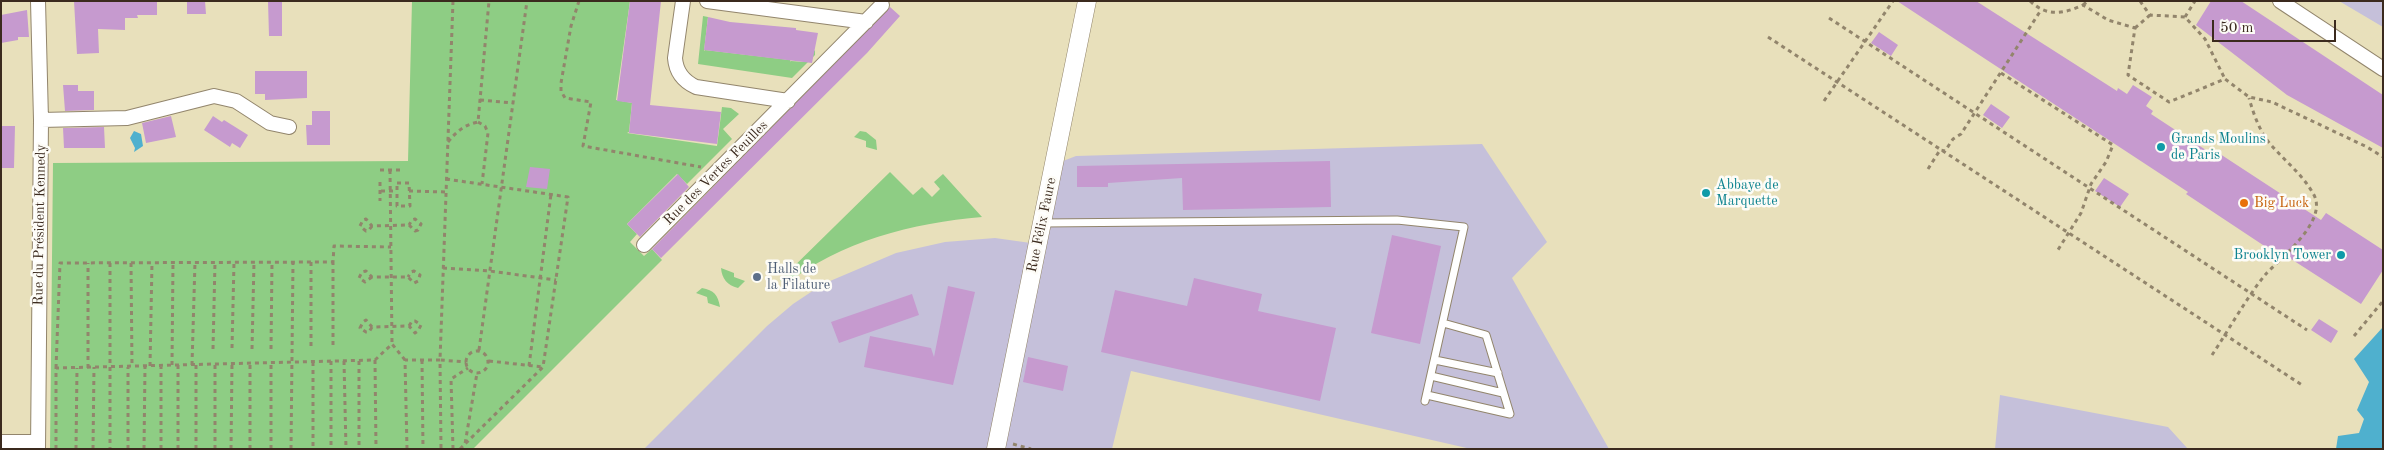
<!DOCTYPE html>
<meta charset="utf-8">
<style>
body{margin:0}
#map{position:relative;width:2384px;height:450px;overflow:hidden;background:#e8e0bb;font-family:"Old Standard TT",serif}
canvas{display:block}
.frame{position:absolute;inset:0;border:2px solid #3b2a1e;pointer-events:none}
.scale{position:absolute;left:2212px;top:20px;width:124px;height:22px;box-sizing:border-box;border:2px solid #3b2a1e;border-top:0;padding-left:6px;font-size:15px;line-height:18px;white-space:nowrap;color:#3b2a1e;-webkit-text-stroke:4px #fdfcf7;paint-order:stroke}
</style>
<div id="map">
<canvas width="2384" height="450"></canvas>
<div class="frame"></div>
<div class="scale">50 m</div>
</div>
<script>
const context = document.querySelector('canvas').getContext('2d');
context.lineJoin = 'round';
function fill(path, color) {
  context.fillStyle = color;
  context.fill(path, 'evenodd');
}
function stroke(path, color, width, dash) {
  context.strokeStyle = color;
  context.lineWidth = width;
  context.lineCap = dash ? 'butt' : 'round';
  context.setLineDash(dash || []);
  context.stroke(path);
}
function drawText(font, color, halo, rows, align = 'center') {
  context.font = font + ' "Old Standard TT",serif';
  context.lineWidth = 5;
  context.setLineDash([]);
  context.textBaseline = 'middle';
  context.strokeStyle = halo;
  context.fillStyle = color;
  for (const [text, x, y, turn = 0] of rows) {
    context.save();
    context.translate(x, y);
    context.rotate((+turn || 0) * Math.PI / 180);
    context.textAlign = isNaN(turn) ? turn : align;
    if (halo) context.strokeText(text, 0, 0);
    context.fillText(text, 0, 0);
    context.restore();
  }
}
fill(new Path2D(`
 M 2339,1 L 2383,1 L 2383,27 Z
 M 1482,144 L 1547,242 L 1512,278 L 1609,449 L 1471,449 L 1131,371 L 1112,449 L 644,449 L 767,326 L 793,304 L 823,284 L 896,253 L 945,242 L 995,238 L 1045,245 L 1063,161 L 1076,156 Z
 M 2000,395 L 2168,427 L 2188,449 L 1995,449 Z`), '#c5c0da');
fill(new Path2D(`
 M 412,1 L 630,1 L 616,100 L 632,103 L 629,132 L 627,133 L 717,146 L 722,107 L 731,108 L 739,114 L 723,129 L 732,139 L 687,184 L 677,174 L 627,224 L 637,234 L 630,242 L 644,256 L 652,249 L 662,260 L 473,449 L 50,449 L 53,163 L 408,161 Z
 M 703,16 L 708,17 L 704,51 L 705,50 L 790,60 L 791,62 L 791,61 L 804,62 L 815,50 L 815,55 L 792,78 L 698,64 Z
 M 860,131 L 866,132 L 876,140 L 877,150 L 866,147 L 866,141 L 854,137 Z
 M 890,172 L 913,195 L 922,187 L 932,197 L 940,189 L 934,182 L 943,174 L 982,217 C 913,223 840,241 785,285 L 780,280 Z
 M 721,268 L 734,273 L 734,277 L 745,281 L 738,288 C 727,285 722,279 721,268 Z
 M 702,288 C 714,290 718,295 720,307 L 708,303 L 707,297 L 696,293 Z`), '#8ecd84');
fill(new Path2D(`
 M 134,131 L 141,134 L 143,146 L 134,152 L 135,148 L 130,138 Z
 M 2383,327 L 2383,449 L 2336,449 L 2338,436 L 2359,433 L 2364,419 L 2357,410 L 2369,382 L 2354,359 Z`), '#4fb0ce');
fill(new Path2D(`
 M 74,1 L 157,1 L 157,15 L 137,15 L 138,18 L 125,18 L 125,30 L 98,29 L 99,53 L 77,54 Z
 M 187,1 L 205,1 L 206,14 L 187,14 Z
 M 268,1 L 282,1 L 282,36 L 269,36 Z
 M 630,1 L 661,1 L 650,105 L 721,112 L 717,144 L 629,133 L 632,103 L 617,101 Z
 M 1897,1 L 1976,1 L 2117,91 L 2118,88 L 2127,94 L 2133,85 L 2152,97 L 2146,106 L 2153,111 L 2151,114 L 2215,156 L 2217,152 L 2321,220 L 2326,213 L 2383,250 L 2383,270 L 2361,304 L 2274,248 L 2272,251 L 2186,194 L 2188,192 Z
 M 2211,1 L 2241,1 L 2383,95 L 2383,148 L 2287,95 L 2196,25 Z
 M 890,7 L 900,16 L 867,53 L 661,258 L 652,249 Z
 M 27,10 L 29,37 L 18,37 L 18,40 L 1,43 L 1,15 Z
 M 708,17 L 730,22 L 796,28 L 796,30 L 818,33 L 812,63 L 704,50 Z
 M 1879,32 L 1898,45 L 1891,56 L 1871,43 Z
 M 255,71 L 307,71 L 307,98 L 265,100 L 265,94 L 255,94 Z
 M 63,85 L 78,85 L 78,91 L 94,91 L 94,110 L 65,111 Z
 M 1991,104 L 2010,117 L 2002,128 L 1983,115 Z
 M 312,111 L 330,111 L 330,145 L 307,145 L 306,125 L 312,125 Z
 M 171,116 L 176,137 L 146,143 L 142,123 Z
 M 213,116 L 222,122 L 224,120 L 248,135 L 240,148 L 232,143 L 230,147 L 204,130 Z
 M 1,126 L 15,126 L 14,168 L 1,168 Z
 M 104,127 L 105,148 L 64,148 L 63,128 Z
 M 1330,161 L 1331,207 L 1183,210 L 1182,178 L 1108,183 L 1108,187 L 1077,187 L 1077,166 Z
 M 530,167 L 550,169 L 547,189 L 526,187 Z
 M 678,174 L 689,187 L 640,237 L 627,224 Z
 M 2104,178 L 2129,194 L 2120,207 L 2095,191 Z
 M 1392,235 L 1441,246 L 1420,344 L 1371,333 Z
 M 1194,278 L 1262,294 L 1258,311 L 1336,328 L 1320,401 L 1101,352 L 1115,290 L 1187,306 Z
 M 948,286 L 975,292 L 953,385 L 864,367 L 870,336 L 931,348 L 934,357 Z
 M 912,294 L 919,315 L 839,343 L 831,322 Z
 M 2319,319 L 2338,331 L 2331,343 L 2311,330 Z
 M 1028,357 L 1068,366 L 1063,391 L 1023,382 Z`), '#c69acf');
const service = new Path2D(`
 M 1042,223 L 1397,220 L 1464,227 L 1425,401
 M 1435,360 L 1498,373
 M 1431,376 L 1503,393
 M 1427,395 L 1510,414 L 1486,335 L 1443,323`);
const minor = new Path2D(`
 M 38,1 L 41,120 L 38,449
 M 683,1 L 675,58 C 676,72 683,81 696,87 L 788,101
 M 707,1 L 866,22
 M 2280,1 L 2383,69
 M 41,120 L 127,118 L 214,96 L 236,101 L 270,123 L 289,127
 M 644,245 L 882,5
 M 1,442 L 38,442`);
const tertiary = new Path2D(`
 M 996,449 L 1087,1`);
stroke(service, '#92856c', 9);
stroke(minor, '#92856c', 16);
stroke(tertiary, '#92856c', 19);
stroke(new Path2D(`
 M 453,1 L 440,360 L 466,362
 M 579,1 L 571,26 L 561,83 L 561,91 L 565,98 L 591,102 L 583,146 L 701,167
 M 2030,1 C 2047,17 2063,14 2083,5 L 2108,20 L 2135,28 L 2128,75 L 2169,102 L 2225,79 L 2249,97 L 2272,102 L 2367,147 L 2383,157
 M 2140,1 L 2150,15 L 2185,17 L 2205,39 L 2225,79
 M 2083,5 L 2088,1
 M 2185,17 L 2195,1
 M 1829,18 L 2307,330
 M 2135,28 L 2150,15
 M 1768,37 L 2302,385
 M 2001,73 L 2113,145 L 2106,162 L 2091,184 L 2081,213 L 2056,253
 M 480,100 L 513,103
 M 1824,101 L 1893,1
 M 478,122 L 485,126 L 488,133 L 482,184
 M 448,142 C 457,131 464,125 478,122 L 489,1
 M 1928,169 L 1940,150 L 1945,151 L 1953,139 L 1961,134 L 2041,10
 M 380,170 L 400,170
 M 390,170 L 392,344
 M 446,179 L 568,197 L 543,367 L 465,444
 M 380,182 L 380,201
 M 397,183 L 409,183 L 410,206 L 397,206 Z
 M 381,191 L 397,191
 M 409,191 L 446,192
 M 372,226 L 369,230 L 366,231 L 360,226 L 363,220 L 366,219 L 372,226 L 409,225 L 415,231 L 418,230 L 421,224 L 415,219 L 412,220 L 409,225
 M 110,263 L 110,449
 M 131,263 L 132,366
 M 443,268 L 490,271 L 556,280
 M 372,277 L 365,282 L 359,278 L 362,272 L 366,271 L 372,277 L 408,277 L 414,283 L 418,281 L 420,275 L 414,271 L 411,272 L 408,277
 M 372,327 L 369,332 L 366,332 L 360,328 L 363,322 L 366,320 L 372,327 L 409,326 L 415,333 L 418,331 L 421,325 L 415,321 L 412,321 L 409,326
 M 2354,336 L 2383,301
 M 333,345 L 333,262
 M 311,346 L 311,262
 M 232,348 L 234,262
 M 213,349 L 215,262
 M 252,349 L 254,262
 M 271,349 L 272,262
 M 479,350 L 527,1
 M466 362a11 11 0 1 1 22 0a11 11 0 1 1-22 0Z
 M 2212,355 C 2228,331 2247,297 2265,275 C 2279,259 2328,222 2314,195 C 2302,173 2282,159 2267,140 C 2258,127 2253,112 2249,98
 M 375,360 L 392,344 L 405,360
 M 422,360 L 423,449
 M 331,361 L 331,449
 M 344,361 L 346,449
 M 359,361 L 359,449
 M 489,361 L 543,367
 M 313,362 L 313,449
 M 172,365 L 173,262
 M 178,365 L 178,449
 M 192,365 L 195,262
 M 196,365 L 196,449
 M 150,366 L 152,262
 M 529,366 L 551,194
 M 56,368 L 60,263 L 333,262 L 334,246 L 391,247
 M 88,368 L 88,263
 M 1013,444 L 1031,449
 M 56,449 L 56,368 L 375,360 L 376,449
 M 76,449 L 77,368
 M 93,449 L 94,367
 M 128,449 L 128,367
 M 144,449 L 145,366
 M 161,449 L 161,366
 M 215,449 L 215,364
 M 231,449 L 232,364
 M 250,449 L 250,363
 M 271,449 L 271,363
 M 291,449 L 293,262
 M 407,449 L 405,360 L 440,360 L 441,449
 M 453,449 L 451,379 L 468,368
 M 460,449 L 465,444 L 477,373`), '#92856c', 3, [4, 4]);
stroke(service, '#fff', 7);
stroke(minor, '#fff', 14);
stroke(tertiary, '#fff', 18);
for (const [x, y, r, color] of [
 [2161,147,5,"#0f9aa8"],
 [1706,193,5,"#0f9aa8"],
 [2244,203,5,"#e8710a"],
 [2341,255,5,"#0f9aa8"],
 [757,277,5,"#5c6f8a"]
]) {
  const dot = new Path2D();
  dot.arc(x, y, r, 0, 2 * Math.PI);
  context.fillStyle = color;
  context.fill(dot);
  stroke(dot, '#fdfcf7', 2);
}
drawText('14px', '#0d838f', '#fdfcf7', [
 ["Grands Moulins",2171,139],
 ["de Paris",2171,155],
 ["Abbaye de",1716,185],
 ["Marquette",1716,201],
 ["Brooklyn Tower",2331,255,"right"]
], 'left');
drawText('14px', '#3b2a1e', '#fdfcf7', [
 ["Rue des Vertes Feuilles",716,173,-45],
 ["Rue du Président Kennedy",40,225,-89],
 ["Rue Félix Faure",1042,225,-78]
]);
drawText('14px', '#c56008', '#fdfcf7', [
 ["Big Luck",2254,203]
], 'left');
drawText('14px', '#4e5e75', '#fdfcf7', [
 ["Halls de",767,269],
 ["la Filature",767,285]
], 'left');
</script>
